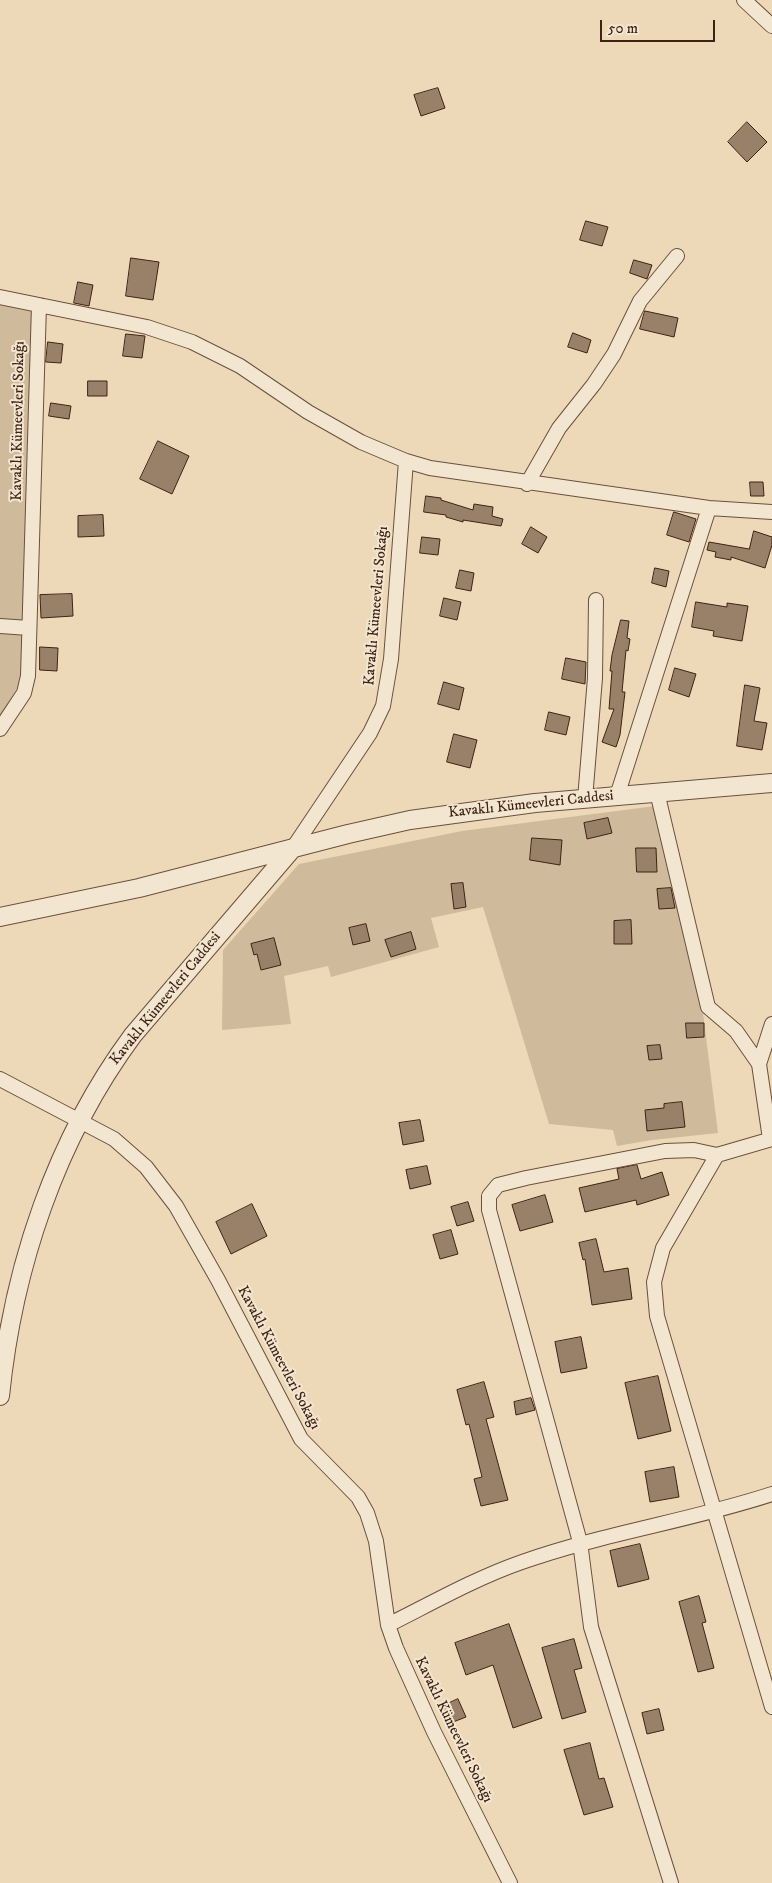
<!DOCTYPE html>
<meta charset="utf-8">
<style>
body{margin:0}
#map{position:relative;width:772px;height:1883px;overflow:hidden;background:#edd9b7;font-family:"IM FELL DW Pica",serif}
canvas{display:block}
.scale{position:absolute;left:600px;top:20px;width:115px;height:22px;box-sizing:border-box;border:2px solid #3f2214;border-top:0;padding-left:6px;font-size:15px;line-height:18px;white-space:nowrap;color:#3f2214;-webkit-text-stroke:4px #f3e6d0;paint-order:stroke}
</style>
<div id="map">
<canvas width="772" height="1883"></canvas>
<div class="scale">50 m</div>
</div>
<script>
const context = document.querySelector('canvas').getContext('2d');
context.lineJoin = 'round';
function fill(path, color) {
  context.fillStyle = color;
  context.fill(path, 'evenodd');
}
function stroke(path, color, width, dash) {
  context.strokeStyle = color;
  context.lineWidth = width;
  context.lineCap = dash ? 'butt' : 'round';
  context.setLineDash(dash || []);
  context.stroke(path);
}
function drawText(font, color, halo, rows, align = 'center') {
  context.font = font + ' "IM FELL DW Pica",serif';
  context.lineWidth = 4;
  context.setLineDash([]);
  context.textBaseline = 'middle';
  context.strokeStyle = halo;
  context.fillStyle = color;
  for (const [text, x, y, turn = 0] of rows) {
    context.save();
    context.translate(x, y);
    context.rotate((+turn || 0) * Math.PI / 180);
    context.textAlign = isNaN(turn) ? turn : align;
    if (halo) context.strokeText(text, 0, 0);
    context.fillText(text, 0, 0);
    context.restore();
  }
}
fill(new Path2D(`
 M 0,303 L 32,310 L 21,674 L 18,687 L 0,716 Z
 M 655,806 L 703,1013 L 718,1133 L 652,1140 L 617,1146 L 613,1130 L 549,1124 L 483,907 L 431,918 L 439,947 L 331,977 L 328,966 L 284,976 L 291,1024 L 222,1030 L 223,950 L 299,864 L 462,831 Z`), '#cfba9b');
const building = new Path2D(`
 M 438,88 L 445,108 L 421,116 L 414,95 Z
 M 747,122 L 767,142 L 747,162 L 728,142 Z
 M 586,221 L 608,227 L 602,246 L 580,240 Z
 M 131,258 L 159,262 L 153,300 L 126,296 Z
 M 634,260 L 652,265 L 647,279 L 630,273 Z
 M 78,282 L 93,285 L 89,306 L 74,303 Z
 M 645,311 L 678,318 L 674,337 L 640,329 Z
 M 573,333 L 591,340 L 587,353 L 568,347 Z
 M 126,334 L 145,336 L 142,358 L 123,356 Z
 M 48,342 L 63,344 L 61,363 L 46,362 Z
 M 88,381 L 107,381 L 107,396 L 88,396 Z
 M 51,403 L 71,406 L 69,419 L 49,416 Z
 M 158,441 L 189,456 L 172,494 L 140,479 Z
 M 750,482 L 763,482 L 764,496 L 751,496 Z
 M 426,496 L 441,498 L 441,500 L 473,510 L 474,504 L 493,507 L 492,516 L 503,519 L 501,526 L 463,520 L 463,522 L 446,517 L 446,515 L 424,512 Z
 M 674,512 L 696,519 L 689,542 L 667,535 Z
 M 103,515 L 104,536 L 78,537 L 78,516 Z
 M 531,527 L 547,537 L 538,553 L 522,544 Z
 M 754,531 L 772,537 L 772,545 L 765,568 L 731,557 L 731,560 L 715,557 L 716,552 L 707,550 L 709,542 L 749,549 Z
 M 422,537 L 440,539 L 438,555 L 420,553 Z
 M 655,568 L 669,571 L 666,587 L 652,583 Z
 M 460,570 L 474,573 L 471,591 L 456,588 Z
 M 72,594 L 73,616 L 41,618 L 40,595 Z
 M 444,598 L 461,602 L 457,620 L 440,616 Z
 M 696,602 L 727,607 L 727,603 L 748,606 L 742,641 L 713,636 L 714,631 L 692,627 Z
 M 621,620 L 629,621 L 627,638 L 630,639 L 628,651 L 626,650 L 622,692 L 625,692 L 620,735 L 616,747 L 602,742 L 614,709 L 609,709 L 612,671 L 610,671 L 612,655 Z
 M 40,647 L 58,648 L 57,671 L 40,670 Z
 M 566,658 L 586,662 L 585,684 L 562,679 Z
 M 675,668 L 696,674 L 689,697 L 669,690 Z
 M 444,682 L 464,688 L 459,710 L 438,704 Z
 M 745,685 L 760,688 L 754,721 L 767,723 L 762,750 L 737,746 Z
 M 549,712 L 570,717 L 566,735 L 545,730 Z
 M 454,734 L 477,740 L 470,768 L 447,762 Z
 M 608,818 L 612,833 L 587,839 L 584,823 Z
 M 532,838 L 562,840 L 560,865 L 530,860 Z
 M 636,848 L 656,848 L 657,872 L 637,872 Z
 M 463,883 L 466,907 L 454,909 L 451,884 Z
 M 671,888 L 675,908 L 659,909 L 657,889 Z
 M 631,920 L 632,944 L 614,944 L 614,921 Z
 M 366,924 L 370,941 L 353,945 L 349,928 Z
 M 411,932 L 416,949 L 391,957 L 385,940 Z
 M 274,938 L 281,965 L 261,970 L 257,954 L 254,955 L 251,944 Z
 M 686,1023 L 704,1023 L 704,1037 L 687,1038 Z
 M 660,1045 L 662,1059 L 649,1060 L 647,1046 Z
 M 682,1102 L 685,1127 L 647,1131 L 645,1110 L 664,1108 L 664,1104 Z
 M 420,1120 L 424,1141 L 403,1145 L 399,1123 Z
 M 637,1165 L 641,1179 L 662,1172 L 669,1195 L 637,1205 L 636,1200 L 585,1212 L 579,1188 L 619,1179 L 617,1169 Z
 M 427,1166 L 431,1184 L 410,1189 L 406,1170 Z
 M 545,1195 L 553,1222 L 520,1231 L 512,1205 Z
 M 468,1202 L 474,1221 L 457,1226 L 451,1207 Z
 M 252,1204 L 267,1236 L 231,1254 L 216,1222 Z
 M 451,1230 L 458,1254 L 440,1259 L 433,1235 Z
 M 596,1239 L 604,1272 L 628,1268 L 632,1299 L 592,1305 L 585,1259 L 583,1260 L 579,1243 Z
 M 581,1337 L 587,1368 L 561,1373 L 555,1342 Z
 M 658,1376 L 671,1431 L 638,1439 L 625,1383 Z
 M 484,1382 L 494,1417 L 486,1419 L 508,1500 L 481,1506 L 474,1479 L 482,1477 L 469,1424 L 466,1425 L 457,1390 Z
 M 531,1398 L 535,1410 L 516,1415 L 514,1402 Z
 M 674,1467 L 679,1497 L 650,1502 L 645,1472 Z
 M 640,1544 L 649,1579 L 618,1587 L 610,1551 Z
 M 699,1596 L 706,1622 L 702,1623 L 714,1668 L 698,1672 L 679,1602 Z
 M 509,1624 L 542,1718 L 513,1728 L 493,1665 L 466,1675 L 455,1643 Z
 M 574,1639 L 582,1668 L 574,1670 L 586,1712 L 562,1719 L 542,1648 Z
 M 458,1699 L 466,1717 L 448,1724 L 441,1707 Z
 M 659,1709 L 664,1730 L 647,1734 L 642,1713 Z
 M 590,1743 L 599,1779 L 604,1778 L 613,1807 L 584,1815 L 564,1750 Z`);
fill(building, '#998169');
stroke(building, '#3f2214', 1);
const minor = new Path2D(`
 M 744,0 L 772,26
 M 0,297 L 147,327 L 192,342 L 240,366 L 308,412 L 361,442 L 406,461 L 430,468 L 709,508 L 772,512
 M 527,484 L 559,428 L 594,384 L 614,354 L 640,301 L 677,256
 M 0,626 L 29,628
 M 0,729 L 24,693 L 28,676 L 39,305
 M 657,792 L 708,1007 L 736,1031 L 759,1064
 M 617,796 L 709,508
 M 585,799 L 595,678 L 596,600
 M 293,848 L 370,733 L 383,706 L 391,659 L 406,461
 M 0,1079 L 114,1139 L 146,1167 L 176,1206 L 218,1280 L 301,1439 L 358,1497 L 367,1513 L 376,1541 L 388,1625 L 396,1648 L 434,1732 L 510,1883
 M 770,1139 L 759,1064 L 772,1024
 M 717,1155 L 663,1248 L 654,1282 L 657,1316 L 772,1707
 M 388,1625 C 432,1603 476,1578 522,1562 C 604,1533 690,1521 772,1494
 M 671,1883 L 591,1627 L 580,1542 L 489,1210 L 489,1196 L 498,1185 L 526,1178 L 665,1151 L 694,1150 L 717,1155 L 772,1139`);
const tertiary = new Path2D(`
 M 0,917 L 139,888 L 348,834 L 410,820 L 535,803 L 772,783
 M 0,1396 C 13,1267 56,1139 133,1035 L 293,848`);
stroke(minor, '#6a503d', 16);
stroke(tertiary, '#6a503d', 20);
stroke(minor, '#f3e6d0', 14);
stroke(tertiary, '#f3e6d0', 18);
drawText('15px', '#3f2214', '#f3e6d0', [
 ["Kavaklı Kümeevleri Sokağı",19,421,-89],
 ["Kavaklı Kümeevleri Sokağı",377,606,-85],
 ["Kavaklı Kümeevleri Caddesi",531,805,-6],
 ["Kavaklı Kümeevleri Caddesi",166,999,-51],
 ["Kavaklı Kümeevleri Sokağı",278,1358,62],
 ["Kavaklı Kümeevleri Sokağı",453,1730,64]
]);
</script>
